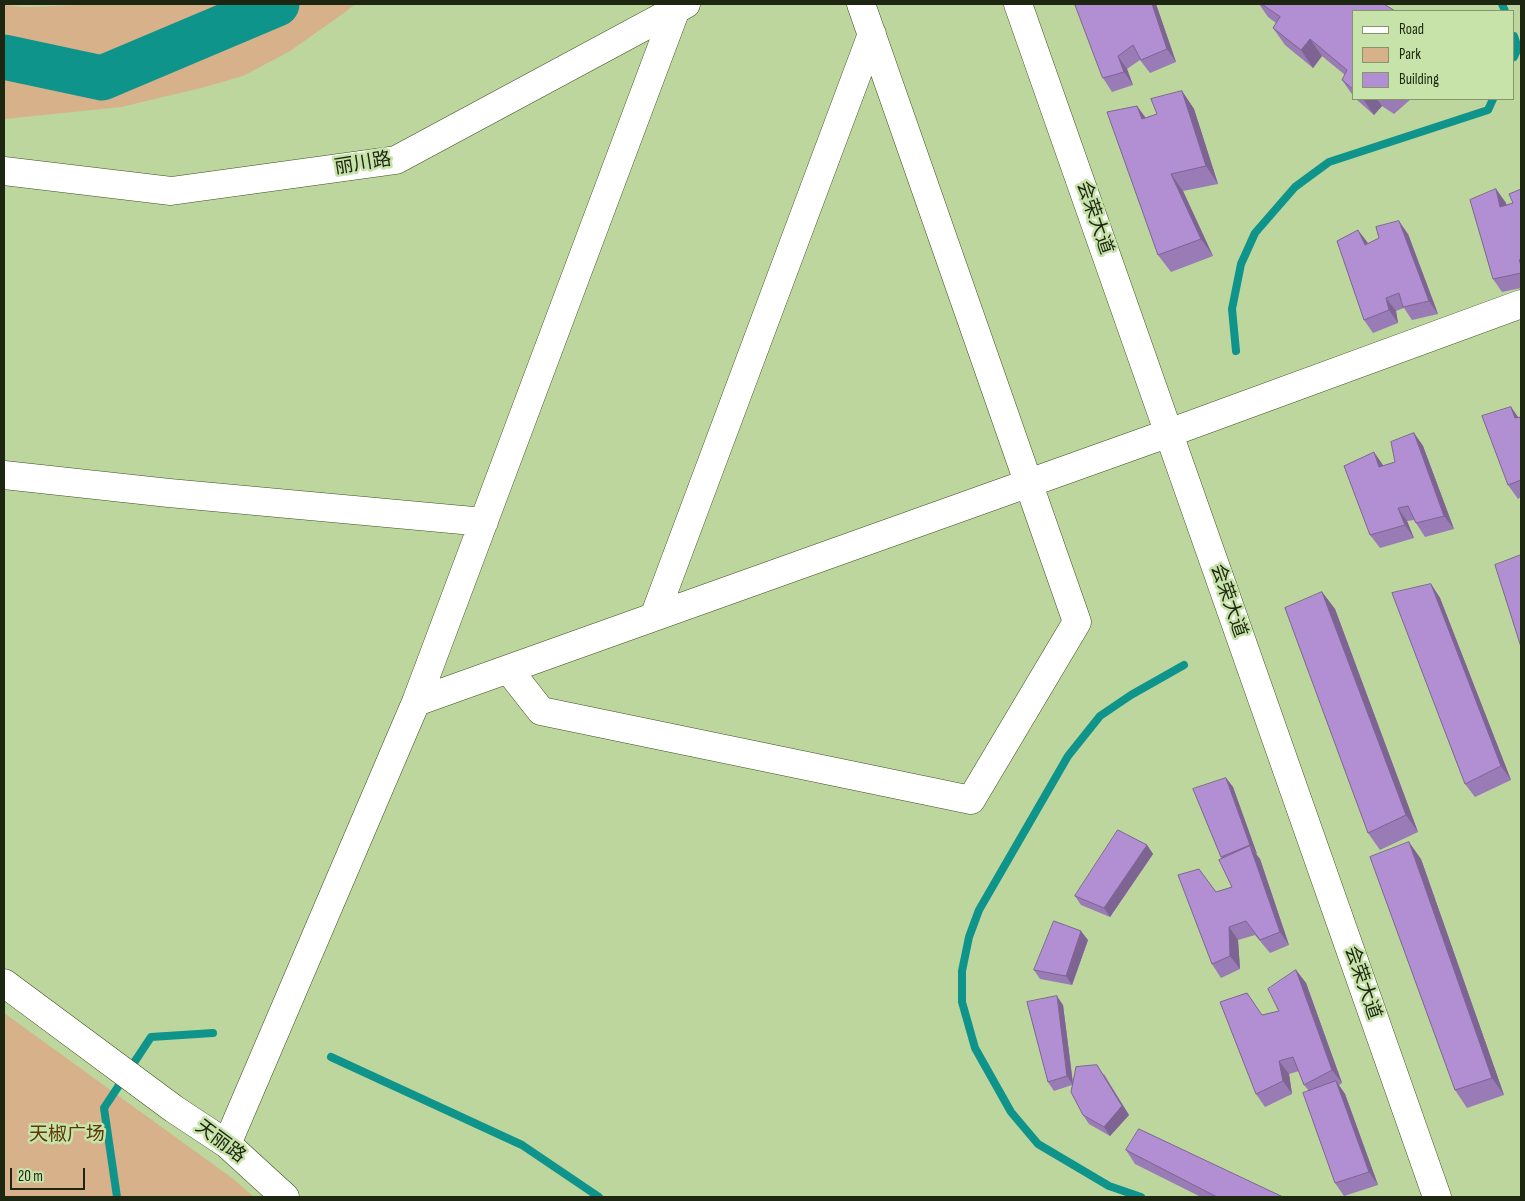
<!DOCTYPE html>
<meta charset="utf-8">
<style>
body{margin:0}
#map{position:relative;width:1525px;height:1201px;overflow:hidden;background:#bcd69d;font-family:"Sofia Sans Condensed",sans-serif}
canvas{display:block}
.frame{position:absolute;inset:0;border:5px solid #1d2610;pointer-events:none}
.legend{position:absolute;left:1352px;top:10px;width:162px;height:90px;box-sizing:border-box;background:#c8e3aa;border:1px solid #84976c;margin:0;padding:6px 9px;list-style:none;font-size:15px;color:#1d2610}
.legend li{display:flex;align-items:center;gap:10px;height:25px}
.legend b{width:25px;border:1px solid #84976c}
.scale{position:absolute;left:10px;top:1168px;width:75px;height:22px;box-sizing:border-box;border:2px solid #1d2610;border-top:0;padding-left:6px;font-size:15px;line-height:18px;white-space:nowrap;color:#1d2610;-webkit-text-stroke:4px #c8e3aa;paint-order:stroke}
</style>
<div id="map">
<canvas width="1525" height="1201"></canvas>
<div class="frame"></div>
<ul class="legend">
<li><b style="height:6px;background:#fff"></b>Road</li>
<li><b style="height:14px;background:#d6b18a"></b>Park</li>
<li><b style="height:14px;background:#b28fd2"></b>Building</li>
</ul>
<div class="scale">20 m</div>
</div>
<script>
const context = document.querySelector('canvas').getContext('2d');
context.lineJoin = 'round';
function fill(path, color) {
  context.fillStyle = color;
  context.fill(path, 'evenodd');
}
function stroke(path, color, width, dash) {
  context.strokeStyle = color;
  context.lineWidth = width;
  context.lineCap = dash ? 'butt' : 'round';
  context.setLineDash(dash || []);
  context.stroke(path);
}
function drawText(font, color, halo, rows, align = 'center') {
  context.font = font + ' "Sofia Sans Condensed","Noto Sans SC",sans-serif';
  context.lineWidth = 5;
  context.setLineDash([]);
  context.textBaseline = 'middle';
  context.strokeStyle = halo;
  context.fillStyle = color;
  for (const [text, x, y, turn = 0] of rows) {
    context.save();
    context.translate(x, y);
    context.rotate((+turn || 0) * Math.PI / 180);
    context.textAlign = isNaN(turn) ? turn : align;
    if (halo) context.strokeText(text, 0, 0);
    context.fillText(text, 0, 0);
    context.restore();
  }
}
fill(new Path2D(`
 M 112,4 L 355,4 L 344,13 L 290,51 L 243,76 L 201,88 L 121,107 L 4,119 L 4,5 L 25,7 Z
 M 4,1013 L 232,1178 L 254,1197 L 4,1197 Z`), '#d6b18a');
stroke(new Path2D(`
 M 1502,4 L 1505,11
 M 1514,36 L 1518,48 L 1514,57
 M 1236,351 L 1232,309 L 1241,264 L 1255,233 L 1295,187 L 1329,162 L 1488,110 L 1493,99
 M 331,1057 L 522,1145 L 599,1197
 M 117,1197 L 104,1108 L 151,1037 L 213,1033
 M 1141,1197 L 1109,1186 L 1038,1144 L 1011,1112 L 975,1048 L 962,1002 L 962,971 L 969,937 L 979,910 L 1068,756 L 1100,716 L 1131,695 L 1184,665`), '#0f948c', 8);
stroke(new Path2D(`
 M 4,57 L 102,78 L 277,4`), '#0f948c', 45);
const minor = new Path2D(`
 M 1018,4 L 1437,1197
 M 4,475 L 169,493 L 484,522
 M 654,617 L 872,34
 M 508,669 L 541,711 L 971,800 L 1077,622 L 861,4
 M 416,702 L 1169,433 L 1521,304
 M 4,983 L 174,1109 L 227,1144 L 285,1197
 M 227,1144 L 416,702 L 676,9 L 671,4`);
const major = new Path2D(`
 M 4,171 L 171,191 L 396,160 L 686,4`);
stroke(minor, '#3c511d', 29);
stroke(major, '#3c511d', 29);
stroke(minor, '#fff', 28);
stroke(major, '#fff', 28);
fill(new Path2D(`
 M 1075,4 L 1156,4 L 1176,62 L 1150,73 L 1140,60 L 1127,69 L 1133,85 L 1112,92 L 1103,78 Z
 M 1259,4 L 1384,4 L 1354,11 L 1354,97 L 1342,80 L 1345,75 L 1322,56 L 1313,68 L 1285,45 L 1273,28 L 1276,23 L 1268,17 Z
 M 1182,91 L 1194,109 L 1218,184 L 1183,191 L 1213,256 L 1171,272 L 1158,255 L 1137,106 L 1146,118 L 1157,114 Z
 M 1356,99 L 1411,99 L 1394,114 L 1382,106 L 1374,115 Z
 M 1496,189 L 1506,203 L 1506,205 L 1513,203 L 1521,189 L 1521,288 L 1502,292 L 1493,279 Z
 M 1408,234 L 1438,314 L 1412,320 L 1404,308 L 1396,311 L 1398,323 L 1373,333 L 1364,320 L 1368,243 Z
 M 1511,407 L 1518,417 L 1521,417 L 1521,497 L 1518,499 L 1508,485 Z
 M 1414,433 L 1423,446 L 1454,529 L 1425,537 L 1414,520 L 1407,521 L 1414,538 L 1380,548 L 1370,535 L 1383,466 L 1395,462 Z
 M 1431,584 L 1440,598 L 1511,780 L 1475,797 L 1465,784 Z
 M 1322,592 L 1335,609 L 1418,832 L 1380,850 L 1368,833 Z
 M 1226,778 L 1233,787 L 1257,854 L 1256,854 L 1260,859 L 1289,945 L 1270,953 L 1255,935 L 1238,940 L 1240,969 L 1221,978 L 1212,964 L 1216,892 L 1232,887 L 1221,857 Z
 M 1147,845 L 1153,854 L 1110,917 L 1081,905 L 1075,896 Z
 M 1421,859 L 1504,1095 L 1467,1108 L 1455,1090 Z
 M 1088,940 L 1072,985 L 1040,979 L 1034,970 Z
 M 1296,970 L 1306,983 L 1342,1083 L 1339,1085 L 1345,1094 L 1378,1185 L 1344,1196 L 1335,1183 L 1309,1091 L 1304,1085 L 1299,1071 L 1289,1074 L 1292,1094 L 1265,1107 L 1256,1094 L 1263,1015 L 1279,1011 Z
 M 1063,1005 L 1073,1082 L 1104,1074 L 1129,1115 L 1110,1136 L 1089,1124 L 1083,1115 L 1072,1085 L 1054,1091 L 1048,1082 Z
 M 1126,1150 L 1283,1197 L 1201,1197 L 1135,1164 Z`), '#997bb5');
fill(new Path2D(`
 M 1152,4 L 1156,4 L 1176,62 L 1167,49 Z
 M 1310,39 L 1322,56 L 1313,68 L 1301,50 Z
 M 1118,56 L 1127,69 L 1133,85 L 1124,72 Z
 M 1182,91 L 1194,109 L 1218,184 L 1206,166 Z
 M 1363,99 L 1377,99 L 1382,106 L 1374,115 Z
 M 1137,106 L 1149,123 L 1142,119 Z
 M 1171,174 L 1183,191 L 1213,256 L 1201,239 Z
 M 1496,189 L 1506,203 L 1509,221 L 1500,207 Z
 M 1399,221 L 1408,234 L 1438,314 L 1429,301 Z
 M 1358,230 L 1368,243 L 1365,245 Z
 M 1386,298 L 1396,311 L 1398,323 L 1389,310 Z
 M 1511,407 L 1520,420 L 1515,418 Z
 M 1414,433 L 1423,446 L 1454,529 L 1444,516 Z
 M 1374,452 L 1383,465 L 1388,480 L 1379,467 Z
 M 1398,508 L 1407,521 L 1414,538 L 1405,525 Z
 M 1431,584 L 1440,598 L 1511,780 L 1501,766 Z
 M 1322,592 L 1335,609 L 1418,832 L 1406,815 Z
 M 1226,778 L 1233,787 L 1257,854 L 1250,845 Z
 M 1409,842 L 1421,859 L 1504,1095 L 1492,1078 Z
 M 1147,845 L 1153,854 L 1110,917 L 1104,908 Z
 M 1250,846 L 1260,859 L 1289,945 L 1280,932 Z
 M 1229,927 L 1238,940 L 1240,969 L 1230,956 Z
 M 1081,931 L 1088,940 L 1072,985 L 1066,976 Z
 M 1296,970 L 1306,983 L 1342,1083 L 1332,1070 Z
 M 1057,996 L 1063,1005 L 1073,1085 L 1067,1076 Z
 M 1279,1061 L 1289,1074 L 1292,1094 L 1283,1081 Z
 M 1097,1065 L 1129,1115 L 1110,1136 L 1104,1127 Z
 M 1336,1081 L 1345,1094 L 1378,1185 L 1369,1172 Z`), '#7d6493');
const building = new Path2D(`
 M 1075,4 L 1152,4 L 1167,49 L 1141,60 L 1133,45 L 1118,56 L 1124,72 L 1103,78 Z
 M 1262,4 L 1384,4 L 1395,11 L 1354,11 L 1354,90 L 1342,80 L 1347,70 L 1310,39 L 1301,50 L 1273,28 L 1280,17 Z
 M 1182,91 L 1206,166 L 1171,174 L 1201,239 L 1158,255 L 1107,112 L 1137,106 L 1142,119 L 1157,114 L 1151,99 Z
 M 1496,189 L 1500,207 L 1513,203 L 1509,194 L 1521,189 L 1521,259 L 1519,260 L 1521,265 L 1521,273 L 1493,279 L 1470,200 Z
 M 1399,221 L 1429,301 L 1403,307 L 1399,293 L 1386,298 L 1389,310 L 1364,320 L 1337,241 L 1358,230 L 1365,245 L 1379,238 L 1376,227 Z
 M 1511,407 L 1515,418 L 1521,417 L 1521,480 L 1508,485 L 1482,416 Z
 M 1414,433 L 1444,516 L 1416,523 L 1408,506 L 1398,508 L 1405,525 L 1370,535 L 1344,466 L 1374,452 L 1379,467 L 1395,462 L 1391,442 Z
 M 1521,555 L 1521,647 L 1495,565 Z
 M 1431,584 L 1501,766 L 1465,784 L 1392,593 Z
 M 1322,592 L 1406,815 L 1368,833 L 1285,608 Z
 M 1226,778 L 1250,845 L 1221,857 L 1193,789 Z
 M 1118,830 L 1147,845 L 1104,908 L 1075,896 Z
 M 1409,842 L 1492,1078 L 1455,1090 L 1370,857 Z
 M 1250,846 L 1280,932 L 1260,940 L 1246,921 L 1229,927 L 1230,956 L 1212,964 L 1178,875 L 1199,869 L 1216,892 L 1232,887 L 1219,860 Z
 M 1054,921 L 1081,931 L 1066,976 L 1034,970 Z
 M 1296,970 L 1332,1070 L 1304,1085 L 1293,1057 L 1279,1061 L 1283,1081 L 1256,1094 L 1220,1002 L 1247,993 L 1262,1015 L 1279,1011 L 1268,989 Z
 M 1057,996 L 1067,1076 L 1048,1082 L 1027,1002 Z
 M 1097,1065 L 1122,1106 L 1104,1127 L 1083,1115 L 1071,1092 L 1076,1067 Z
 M 1336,1081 L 1369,1172 L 1335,1183 L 1303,1093 Z
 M 1139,1129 L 1283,1197 L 1217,1197 L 1126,1150 Z`);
fill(building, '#b28fd2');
stroke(building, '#7d6493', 1);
drawText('19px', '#1d2610', '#c8e3aa', [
 ["丽川路",363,164,-9],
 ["会荣大道",1094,218,71],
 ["会荣大道",1228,601,71],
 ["会荣大道",1362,983,71],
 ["天丽路",220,1142,37]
]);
drawText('19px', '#5d3906', '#c8e3aa', [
 ["天椒广场",67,1135]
]);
</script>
